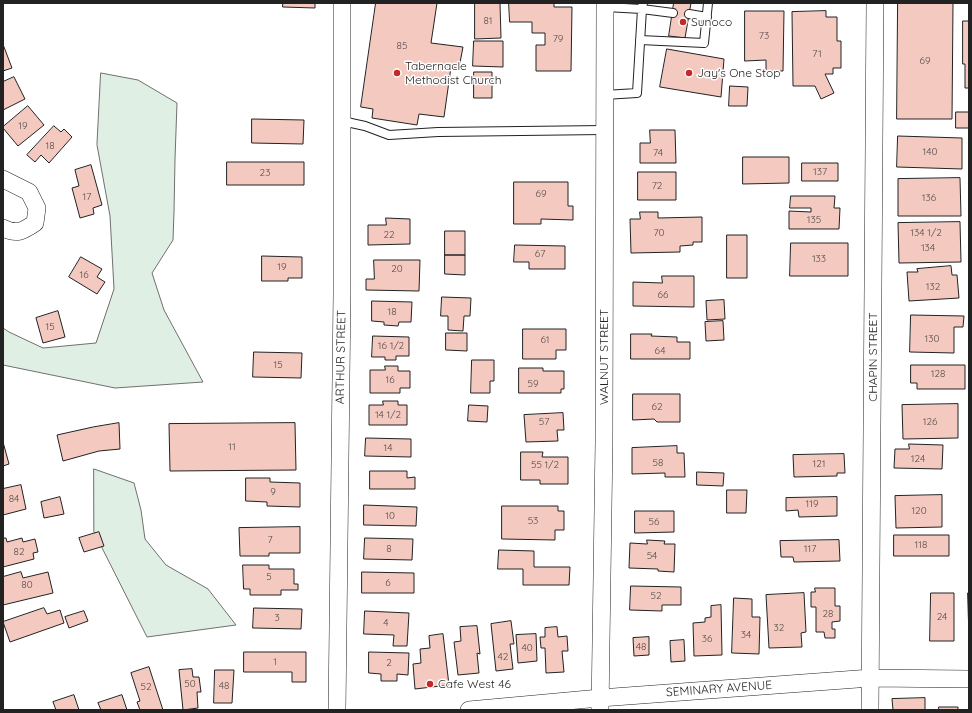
<!DOCTYPE html>
<style>
body{margin:0}
#map{position:relative;width:972px;height:713px;overflow:hidden;background:#fff;font-family:Quicksand,sans-serif}
canvas{display:block}
.frame{position:absolute;inset:0;border:4px solid #222;pointer-events:none}
</style>
<div id="map">
<canvas width="972" height="713"></canvas>
<div class="frame"></div>
</div>
<script>
const context = document.querySelector('canvas').getContext('2d');
context.lineJoin = 'round';
function fill(path, color) {
  context.fillStyle = color;
  context.fill(path, 'evenodd');
}
function stroke(path, color, width, dash) {
  context.strokeStyle = color;
  context.lineWidth = width;
  context.lineCap = dash ? 'butt' : 'round';
  context.setLineDash(dash || []);
  context.stroke(path);
}
function drawText(font, color, halo, rows, align = 'center') {
  context.font = font + ' Quicksand,sans-serif';
  context.lineWidth = 3;
  context.setLineDash([]);
  context.textBaseline = 'middle';
  context.strokeStyle = halo;
  context.fillStyle = color;
  for (const [text, x, y, turn = 0] of rows) {
    context.save();
    context.translate(x, y);
    context.rotate((+turn || 0) * Math.PI / 180);
    context.textAlign = isNaN(turn) ? turn : align;
    if (halo) context.strokeText(text, 0, 0);
    context.fillText(text, 0, 0);
    context.restore();
  }
}
const green = new Path2D(`
 M 101,73 L 138,80 L 177,103 L 175,159 L 174,212 L 173,240 L 152,273 L 164,310 L 203,382 L 115,388 L 3,365 L 3,328 L 9,332 L 43,348 L 96,343 L 114,289 L 110,216 L 97,145 Z
 M 94,469 L 134,483 L 141,510 L 145,539 L 166,565 L 208,589 L 236,625 L 147,637 L 94,532 Z`);
fill(green, '#e0efe3');
stroke(green, '#6f6f6f', 1);
const building = new Path2D(`
 M 283,3 L 315,3 L 315,8 L 283,7 Z
 M 376,3 L 437,3 L 431,43 L 463,47 L 459,68 L 451,67 L 444,117 L 419,114 L 417,125 L 372,118 L 373,109 L 361,107 Z
 M 475,3 L 500,3 L 501,38 L 475,39 Z
 M 509,3 L 554,3 L 554,7 L 572,7 L 571,71 L 536,71 L 536,45 L 545,45 L 545,33 L 532,33 L 532,22 L 510,22 Z
 M 674,3 L 691,3 L 685,38 L 669,36 Z
 M 898,3 L 953,3 L 952,119 L 897,119 Z
 M 745,11 L 784,11 L 783,71 L 766,71 L 766,60 L 745,61 Z
 M 826,11 L 826,17 L 837,17 L 837,41 L 841,41 L 841,68 L 833,68 L 833,74 L 825,74 L 834,93 L 821,99 L 815,86 L 793,86 L 792,12 Z
 M 963,21 L 969,21 L 969,88 L 965,88 L 965,64 L 963,64 Z
 M 474,41 L 503,41 L 503,67 L 473,66 Z
 M 4,47 L 12,68 L 3,71 L 3,48 Z
 M 667,49 L 724,59 L 721,97 L 660,87 Z
 M 474,72 L 492,72 L 492,98 L 474,98 Z
 M 14,77 L 25,99 L 3,110 L 3,82 Z
 M 730,86 L 748,87 L 747,106 L 729,106 Z
 M 28,106 L 44,125 L 18,146 L 3,128 L 3,127 Z
 M 956,112 L 969,112 L 969,128 L 956,128 Z
 M 252,119 L 304,120 L 303,144 L 252,143 Z
 M 54,126 L 61,132 L 64,129 L 72,137 L 49,163 L 41,155 L 35,162 L 27,155 Z
 M 650,130 L 675,130 L 676,163 L 640,163 L 640,143 L 650,143 Z
 M 898,136 L 962,138 L 962,169 L 897,167 Z
 M 743,157 L 789,157 L 789,183 L 743,184 Z
 M 227,162 L 304,162 L 304,185 L 227,185 Z
 M 802,163 L 838,163 L 838,181 L 802,181 Z
 M 91,165 L 102,205 L 93,208 L 94,214 L 80,218 L 72,188 L 79,186 L 75,170 Z
 M 638,172 L 676,172 L 676,200 L 638,200 Z
 M 960,178 L 961,216 L 898,216 L 898,179 Z
 M 514,182 L 568,182 L 568,206 L 573,206 L 573,220 L 541,219 L 541,224 L 514,224 Z
 M 791,196 L 835,196 L 834,208 L 840,208 L 839,229 L 789,229 L 789,211 L 811,212 L 811,208 L 790,208 Z
 M 640,212 L 658,212 L 658,218 L 702,217 L 702,242 L 693,242 L 693,245 L 680,246 L 680,252 L 631,253 L 630,219 L 640,219 Z
 M 386,218 L 410,219 L 410,244 L 368,245 L 368,225 L 386,225 Z
 M 960,222 L 961,262 L 899,263 L 898,223 Z
 M 445,231 L 465,231 L 465,255 L 445,255 Z
 M 727,235 L 747,235 L 747,278 L 727,278 Z
 M 791,243 L 848,243 L 848,276 L 790,276 Z
 M 515,245 L 565,246 L 565,269 L 529,269 L 529,262 L 514,262 Z
 M 445,255 L 465,255 L 465,275 L 445,274 Z
 M 262,256 L 302,257 L 302,278 L 288,278 L 288,281 L 262,281 Z
 M 81,257 L 102,269 L 97,277 L 105,282 L 97,294 L 69,277 Z
 M 374,260 L 420,260 L 419,291 L 366,290 L 366,279 L 374,279 Z
 M 951,266 L 952,275 L 957,275 L 959,298 L 909,301 L 907,272 L 918,272 L 917,269 Z
 M 662,276 L 694,276 L 694,307 L 633,306 L 633,282 L 662,283 Z
 M 442,297 L 471,298 L 470,316 L 464,316 L 463,331 L 448,330 L 448,316 L 441,316 Z
 M 724,300 L 725,319 L 707,320 L 706,301 Z
 M 372,301 L 412,302 L 411,322 L 399,322 L 398,326 L 384,325 L 384,322 L 372,321 Z
 M 58,311 L 65,337 L 43,343 L 36,318 Z
 M 911,315 L 964,316 L 963,327 L 954,327 L 954,353 L 910,352 Z
 M 723,321 L 724,340 L 706,341 L 705,322 Z
 M 523,329 L 566,329 L 566,350 L 556,350 L 556,359 L 523,359 Z
 M 446,333 L 467,333 L 467,351 L 446,350 Z
 M 631,334 L 652,334 L 651,336 L 677,337 L 677,342 L 690,342 L 690,359 L 631,359 Z
 M 373,336 L 409,337 L 409,356 L 396,356 L 396,360 L 385,360 L 385,357 L 372,357 Z
 M 254,352 L 302,353 L 301,378 L 253,377 Z
 M 472,360 L 494,360 L 494,381 L 490,381 L 490,393 L 471,393 Z
 M 911,365 L 965,365 L 965,389 L 917,389 L 917,383 L 911,383 Z
 M 385,366 L 398,366 L 398,371 L 410,371 L 410,388 L 400,388 L 400,393 L 370,393 L 370,370 L 385,370 Z
 M 519,368 L 543,368 L 543,371 L 564,371 L 564,389 L 561,389 L 561,393 L 519,393 Z
 M 633,394 L 680,394 L 680,422 L 657,422 L 654,419 L 633,420 Z
 M 383,401 L 398,401 L 398,405 L 407,405 L 407,425 L 369,425 L 369,405 L 383,405 Z
 M 958,404 L 958,438 L 903,439 L 902,405 Z
 M 469,405 L 488,406 L 487,422 L 468,421 Z
 M 563,413 L 564,430 L 557,430 L 558,441 L 526,442 L 524,415 Z
 M 119,423 L 120,449 L 99,451 L 63,461 L 57,435 L 93,427 Z
 M 295,423 L 296,470 L 170,471 L 169,424 Z
 M 366,438 L 411,439 L 411,457 L 365,456 Z
 M 3,442 L 9,464 L 3,466 Z
 M 909,444 L 943,445 L 942,469 L 894,468 L 895,449 L 909,449 Z
 M 677,446 L 677,453 L 684,453 L 685,477 L 665,477 L 665,473 L 632,474 L 632,448 Z
 M 521,452 L 543,452 L 542,457 L 568,457 L 568,484 L 540,484 L 540,480 L 521,480 Z
 M 844,454 L 845,473 L 837,473 L 837,476 L 794,477 L 793,455 Z
 M 370,471 L 407,471 L 407,478 L 415,477 L 415,489 L 370,489 Z
 M 697,472 L 724,473 L 723,486 L 697,485 Z
 M 246,478 L 270,478 L 270,482 L 300,483 L 300,507 L 267,506 L 267,502 L 246,501 Z
 M 21,485 L 26,509 L 3,515 L 3,489 Z
 M 727,490 L 747,490 L 746,513 L 727,513 Z
 M 942,495 L 942,527 L 896,528 L 895,496 Z
 M 60,497 L 64,514 L 44,518 L 41,502 Z
 M 837,497 L 837,516 L 799,517 L 798,510 L 786,511 L 786,498 Z
 M 364,505 L 417,507 L 416,526 L 364,525 Z
 M 502,506 L 558,506 L 558,511 L 564,511 L 564,530 L 555,530 L 555,540 L 502,539 Z
 M 635,511 L 674,511 L 674,532 L 635,533 Z
 M 300,527 L 300,553 L 269,553 L 269,556 L 240,556 L 239,528 Z
 M 99,532 L 104,546 L 84,552 L 79,538 Z
 M 894,535 L 949,535 L 949,556 L 894,556 Z
 M 3,538 L 6,538 L 7,542 L 22,538 L 23,542 L 35,539 L 38,552 L 33,553 L 34,559 L 3,567 Z
 M 365,538 L 413,539 L 412,560 L 364,559 Z
 M 647,540 L 665,541 L 664,544 L 675,544 L 674,572 L 658,571 L 658,569 L 629,568 L 630,543 L 647,544 Z
 M 839,540 L 840,561 L 794,562 L 793,557 L 781,557 L 780,541 Z
 M 499,550 L 534,551 L 534,567 L 570,567 L 569,585 L 523,585 L 523,569 L 498,569 Z
 M 243,565 L 269,565 L 269,569 L 294,569 L 294,584 L 298,584 L 298,590 L 281,590 L 281,595 L 250,595 L 250,589 L 244,589 Z
 M 21,572 L 23,578 L 48,572 L 53,593 L 3,605 L 3,577 Z
 M 362,572 L 414,573 L 414,593 L 362,593 Z
 M 631,586 L 681,587 L 681,605 L 662,605 L 662,611 L 630,610 Z
 M 815,588 L 835,588 L 835,606 L 840,606 L 840,621 L 832,622 L 832,629 L 835,629 L 835,638 L 825,638 L 824,632 L 816,632 L 816,607 L 811,607 L 811,592 L 815,592 Z
 M 804,593 L 806,632 L 801,633 L 802,647 L 769,648 L 766,595 Z
 M 931,593 L 954,593 L 954,641 L 930,641 Z
 M 968,593 L 969,593 L 969,637 Z
 M 734,598 L 752,599 L 752,617 L 760,617 L 759,654 L 732,653 Z
 M 721,605 L 722,655 L 694,656 L 693,623 L 705,622 L 705,618 L 711,617 L 711,606 Z
 M 44,608 L 47,614 L 60,610 L 64,623 L 10,642 L 3,622 Z
 M 254,608 L 302,609 L 301,629 L 253,628 Z
 M 84,611 L 88,621 L 69,628 L 65,617 Z
 M 365,611 L 409,613 L 407,646 L 393,646 L 394,635 L 364,634 Z
 M 511,621 L 514,644 L 510,644 L 513,669 L 496,671 L 491,624 Z
 M 477,626 L 480,654 L 477,653 L 479,673 L 458,675 L 454,642 L 461,641 L 460,627 Z
 M 557,627 L 558,637 L 567,636 L 568,651 L 562,651 L 564,672 L 546,673 L 545,648 L 541,648 L 540,637 L 545,637 L 545,628 Z
 M 443,634 L 449,685 L 415,689 L 413,664 L 421,663 L 420,649 L 430,648 L 429,636 Z
 M 536,634 L 537,661 L 518,663 L 516,635 Z
 M 649,637 L 649,655 L 634,656 L 633,638 Z
 M 684,640 L 685,661 L 671,662 L 670,641 Z
 M 244,652 L 306,652 L 306,682 L 292,682 L 292,672 L 244,672 Z
 M 369,652 L 409,653 L 408,675 L 397,674 L 397,681 L 381,681 L 381,674 L 369,673 Z
 M 149,667 L 163,710 L 140,710 L 137,702 L 140,701 L 131,673 Z
 M 192,669 L 193,677 L 199,677 L 201,692 L 197,692 L 198,708 L 183,710 L 179,670 Z
 M 215,670 L 234,670 L 232,703 L 214,703 Z
 M 74,695 L 79,710 L 56,710 L 53,702 Z
 M 122,695 L 127,710 L 101,710 L 98,703 Z
 M 925,698 L 925,710 L 893,710 L 892,699 Z
 M 939,707 L 958,707 L 958,710 L 939,710 Z`);
fill(building, '#f3c9c0');
stroke(building, '#222', 1);
const lane = new Path2D(`
 M 643,3 L 642,9 L 673,13
 M 689,14 L 707,17
 M 640,40 L 704,43 L 708,3
 M 604,95 L 637,93 L 642,9 L 605,7
 M 342,121 L 365,126 L 389,135 L 438,132 L 604,130`);
const street = new Path2D(`
 M 3,179 L 29,192 L 37,208 L 35,223 C 23,231 17,235 3,228
 M 337,710 L 342,294 L 342,3
 M 469,710 L 600,698 L 871,678 L 969,679
 M 600,710 L 604,442 L 605,3
 M 870,710 L 875,3`);
stroke(lane, '#222', 10);
stroke(street, '#222', 18);
stroke(lane, '#fff', 8);
stroke(street, '#fff', 17);
for (const [x, y, r, color] of [
 [683,22,4,"#c62828"],
 [397,73,4,"#c62828"],
 [689,73,4,"#c62828"],
 [430,684,4,"#c62828"]
]) {
  const dot = new Path2D();
  dot.arc(x, y, r, 0, 2 * Math.PI);
  context.fillStyle = color;
  context.fill(dot);
  stroke(dot, '#fff', 1.5);
}
drawText('10px', '#564c4a', null, [
 ["81",488,21],
 ["73",764,36],
 ["79",558,39],
 ["85",402,46],
 ["71",817,54],
 ["69",925,61],
 ["19",23,126],
 ["18",50,146],
 ["140",930,152],
 ["74",658,153],
 ["137",820,172],
 ["23",265,173],
 ["72",657,186],
 ["69",541,194],
 ["17",87,197],
 ["136",929,198],
 ["135",814,220],
 ["70",659,233],
 ["134 1/2",926,233],
 ["22",389,235],
 ["134",928,248],
 ["67",540,254],
 ["133",819,259],
 ["19",282,267],
 ["20",397,269],
 ["16",84,275],
 ["132",933,287],
 ["66",663,295],
 ["18",392,312],
 ["15",50,327],
 ["130",932,339],
 ["61",545,340],
 ["16 1/2",391,346],
 ["64",660,351],
 ["15",278,365],
 ["128",938,374],
 ["16",390,380],
 ["59",533,384],
 ["62",657,407],
 ["14 1/2",388,415],
 ["57",544,422],
 ["126",930,422],
 ["11",232,447],
 ["14",388,448],
 ["124",918,459],
 ["58",658,463],
 ["121",819,464],
 ["55 1/2",545,465],
 ["9",273,492],
 ["84",14,499],
 ["119",812,504],
 ["120",919,511],
 ["10",390,516],
 ["53",533,521],
 ["56",654,522],
 ["7",270,540],
 ["118",921,545],
 ["8",389,549],
 ["117",810,549],
 ["82",19,552],
 ["54",652,556],
 ["5",269,577],
 ["6",388,583],
 ["80",27,585],
 ["52",656,596],
 ["28",828,614],
 ["24",942,617],
 ["3",277,618],
 ["4",386,623],
 ["32",779,628],
 ["34",746,635],
 ["36",707,639],
 ["48",641,647],
 ["40",527,648],
 ["42",503,657],
 ["1",275,662],
 ["2",389,663],
 ["50",190,684],
 ["48",224,686],
 ["52",146,687]
]);
drawText('12px', '#222', '#fff', [
 ["Sunoco",691,22],
 ["Tabernacle",405,66],
 ["Methodist Church",405,80],
 ["Jay's One Stop",697,73],
 ["Cafe West 46",438,684]
], 'left');
drawText('12px', '#222', '#fff', [
 ["ARTHUR STREET",341,357,-89],
 ["WALNUT STREET",604,357,-90],
 ["CHAPIN STREET",873,357,-90],
 ["SEMINARY AVENUE",719,689,-4]
]);
</script>
